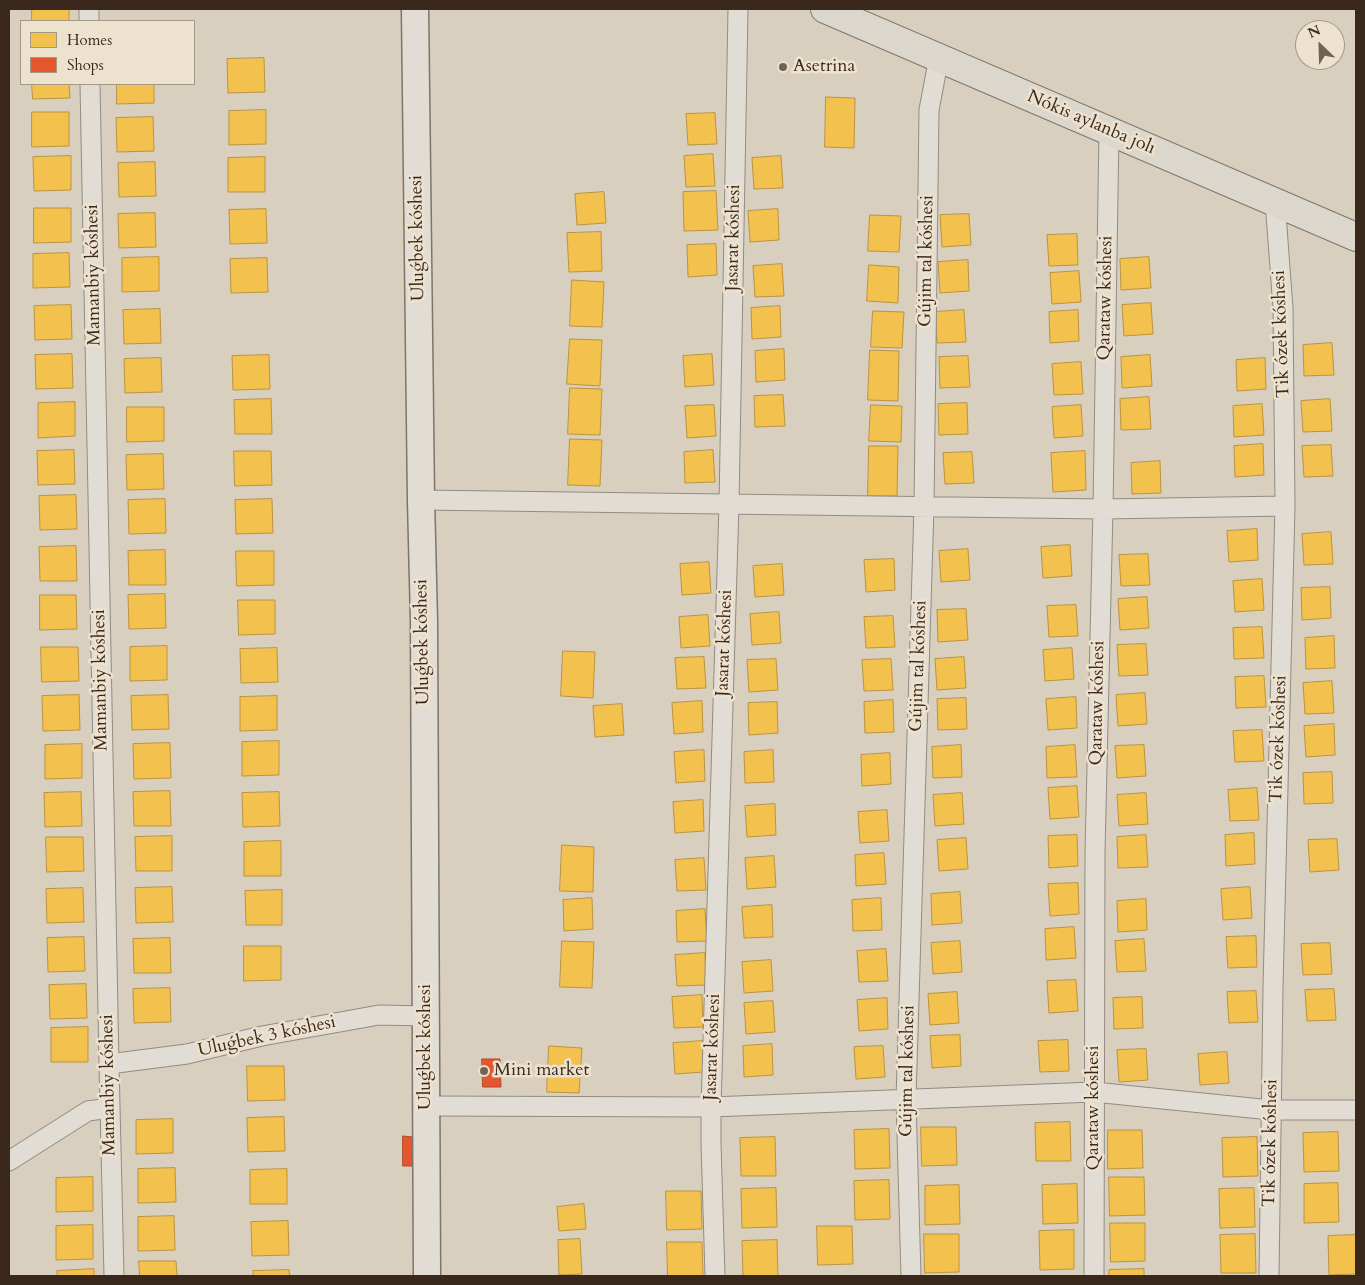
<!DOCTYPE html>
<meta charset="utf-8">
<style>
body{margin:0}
#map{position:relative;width:1365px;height:1285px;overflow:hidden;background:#d9cfbe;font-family:Cardo,serif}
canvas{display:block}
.frame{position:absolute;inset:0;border:10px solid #3b281d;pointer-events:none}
.legend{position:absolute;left:20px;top:20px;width:175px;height:65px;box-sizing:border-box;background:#ede2ce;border:1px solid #a69887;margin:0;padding:6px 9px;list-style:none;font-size:15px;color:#3b281d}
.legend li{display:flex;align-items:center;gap:10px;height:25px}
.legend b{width:25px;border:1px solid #a69887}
.north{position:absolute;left:1295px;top:20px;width:50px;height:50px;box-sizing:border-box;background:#ede2ce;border:1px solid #a69887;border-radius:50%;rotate:336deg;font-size:14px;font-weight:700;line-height:20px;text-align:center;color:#3b281d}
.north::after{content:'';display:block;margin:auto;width:18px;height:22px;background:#726255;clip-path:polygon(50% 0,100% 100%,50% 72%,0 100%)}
</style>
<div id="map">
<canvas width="1365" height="1285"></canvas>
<div class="frame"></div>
<ul class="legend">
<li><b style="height:14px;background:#f2c14e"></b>Homes</li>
<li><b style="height:14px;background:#e4572e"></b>Shops</li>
</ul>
<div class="north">N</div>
</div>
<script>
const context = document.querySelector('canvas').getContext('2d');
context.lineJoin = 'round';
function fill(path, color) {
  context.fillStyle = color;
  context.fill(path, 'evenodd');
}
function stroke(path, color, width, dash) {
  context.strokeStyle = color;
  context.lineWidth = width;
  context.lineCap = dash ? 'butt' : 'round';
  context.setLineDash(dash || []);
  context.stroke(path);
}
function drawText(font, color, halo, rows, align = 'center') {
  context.font = font + ' Cardo,serif';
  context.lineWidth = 5;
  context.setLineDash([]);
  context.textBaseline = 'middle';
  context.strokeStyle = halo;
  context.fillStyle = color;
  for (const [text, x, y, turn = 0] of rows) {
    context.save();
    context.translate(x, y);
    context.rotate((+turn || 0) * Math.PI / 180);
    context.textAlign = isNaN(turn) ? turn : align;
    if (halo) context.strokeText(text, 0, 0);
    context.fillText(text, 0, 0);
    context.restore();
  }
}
const homes = new Path2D(`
 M 32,9 L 69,9 L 69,21 L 32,21 Z
 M 264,58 L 265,92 L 228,93 L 227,59 Z
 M 32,84 L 69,84 L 70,98 L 33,99 Z
 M 117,84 L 154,84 L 154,103 L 117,104 Z
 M 826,97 L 855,98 L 854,148 L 825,147 Z
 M 266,110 L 266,144 L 229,145 L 229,111 Z
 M 32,112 L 69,112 L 69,146 L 32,147 Z
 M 715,113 L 717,144 L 688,145 L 686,114 Z
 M 153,117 L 154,151 L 117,152 L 116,118 Z
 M 713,154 L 715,186 L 686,187 L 684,156 Z
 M 71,156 L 71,190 L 34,191 L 33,157 Z
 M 781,156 L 783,188 L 754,189 L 752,158 Z
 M 265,157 L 265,192 L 228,192 L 228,158 Z
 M 155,162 L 156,196 L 119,197 L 118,163 Z
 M 716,191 L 718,230 L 684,231 L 683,192 Z
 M 604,192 L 606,223 L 577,225 L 575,194 Z
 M 34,208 L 71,208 L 71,242 L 34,243 Z
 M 266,209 L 267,243 L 230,244 L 229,210 Z
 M 778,209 L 779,240 L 750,242 L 748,211 Z
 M 155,213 L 156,247 L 119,248 L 118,214 Z
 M 969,214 L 971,245 L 942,247 L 940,215 Z
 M 870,215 L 901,216 L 899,252 L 868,251 Z
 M 601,232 L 602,271 L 569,272 L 567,233 Z
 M 1077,234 L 1078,265 L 1049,266 L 1047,235 Z
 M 716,244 L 717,275 L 688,277 L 687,245 Z
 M 69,253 L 70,287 L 33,288 L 33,254 Z
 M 159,257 L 159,291 L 122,292 L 122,258 Z
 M 1149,257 L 1151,288 L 1121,290 L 1120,259 Z
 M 267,258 L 268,292 L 231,293 L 230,259 Z
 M 968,260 L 969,291 L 940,293 L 938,262 Z
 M 782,264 L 784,296 L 755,297 L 753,266 Z
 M 869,265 L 899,267 L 898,303 L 867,301 Z
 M 1079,271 L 1081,302 L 1052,304 L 1050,273 Z
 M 572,280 L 604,282 L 602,327 L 570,326 Z
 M 1151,303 L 1153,334 L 1124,336 L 1122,305 Z
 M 71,305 L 72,339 L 35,340 L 34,306 Z
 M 780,306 L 781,337 L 752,339 L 751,308 Z
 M 160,309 L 161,343 L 124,344 L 123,310 Z
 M 964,310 L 966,342 L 937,343 L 935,312 Z
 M 1078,310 L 1079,341 L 1050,343 L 1049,312 Z
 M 873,311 L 904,312 L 902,348 L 871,347 Z
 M 570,339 L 602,340 L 600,386 L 567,384 Z
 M 1332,343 L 1334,375 L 1304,376 L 1303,345 Z
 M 784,349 L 785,380 L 756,382 L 755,351 Z
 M 870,350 L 899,351 L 898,401 L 868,400 Z
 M 72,354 L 73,388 L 36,389 L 35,355 Z
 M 712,354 L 714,385 L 685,387 L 683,356 Z
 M 269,355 L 270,389 L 233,390 L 232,356 Z
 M 1150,355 L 1152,386 L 1122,388 L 1121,357 Z
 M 968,356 L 970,387 L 940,388 L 939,357 Z
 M 161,358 L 162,392 L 125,393 L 124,359 Z
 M 1265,358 L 1266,389 L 1237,391 L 1236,360 Z
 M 1081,362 L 1083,394 L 1054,395 L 1052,364 Z
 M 570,388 L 602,389 L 600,435 L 568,434 Z
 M 783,395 L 785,426 L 755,427 L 754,396 Z
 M 1149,397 L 1151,429 L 1121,430 L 1120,399 Z
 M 271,399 L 272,434 L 235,434 L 234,400 Z
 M 1330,399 L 1332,431 L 1303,432 L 1301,401 Z
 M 75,402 L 75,436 L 38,438 L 38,403 Z
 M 967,403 L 968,434 L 939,435 L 938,404 Z
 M 1262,404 L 1264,435 L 1234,437 L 1233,406 Z
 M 714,405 L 716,436 L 687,438 L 685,406 Z
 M 871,405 L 902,406 L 901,442 L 869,441 Z
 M 1081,405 L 1083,436 L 1054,438 L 1052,407 Z
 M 127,407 L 164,407 L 164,441 L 127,442 Z
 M 570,439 L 602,440 L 600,486 L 568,485 Z
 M 1263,444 L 1264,475 L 1235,477 L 1234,446 Z
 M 1331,445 L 1333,476 L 1304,477 L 1302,446 Z
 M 869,446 L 898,446 L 897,496 L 868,496 Z
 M 74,450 L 75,484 L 38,485 L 37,451 Z
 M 713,450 L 715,482 L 685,483 L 684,452 Z
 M 234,451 L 271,451 L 272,485 L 235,486 Z
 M 1085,451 L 1086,490 L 1053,492 L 1051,453 Z
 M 972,452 L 974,483 L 945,484 L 943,453 Z
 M 163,454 L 164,489 L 127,490 L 126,455 Z
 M 1160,461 L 1161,493 L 1132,494 L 1131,463 Z
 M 76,495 L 77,529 L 40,530 L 39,496 Z
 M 165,499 L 166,533 L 129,534 L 128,500 Z
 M 272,499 L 273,533 L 236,534 L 235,500 Z
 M 1257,529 L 1258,560 L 1229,562 L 1227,531 Z
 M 1331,532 L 1333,564 L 1304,565 L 1302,534 Z
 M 1070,545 L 1072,576 L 1043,578 L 1041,547 Z
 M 76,546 L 77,581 L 40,581 L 39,547 Z
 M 968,549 L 970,580 L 941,582 L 939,551 Z
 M 165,550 L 166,585 L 129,585 L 128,551 Z
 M 236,551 L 274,551 L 274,585 L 237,586 Z
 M 1148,554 L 1150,585 L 1121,586 L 1119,555 Z
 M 894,559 L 895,590 L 866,592 L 864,560 Z
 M 709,562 L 711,593 L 682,595 L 680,564 Z
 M 782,564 L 784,595 L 755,597 L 753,566 Z
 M 1262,579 L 1264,610 L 1235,612 L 1233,581 Z
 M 1330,587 L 1331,618 L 1302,620 L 1301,588 Z
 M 165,594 L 166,628 L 129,629 L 128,595 Z
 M 40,595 L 76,595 L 77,629 L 40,630 Z
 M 1147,597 L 1149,628 L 1120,630 L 1118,599 Z
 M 238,600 L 275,600 L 275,634 L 239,635 Z
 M 1076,605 L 1078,636 L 1049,637 L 1047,606 Z
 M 966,609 L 968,640 L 938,642 L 937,610 Z
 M 779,612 L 781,643 L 752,645 L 750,614 Z
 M 708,615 L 710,646 L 681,648 L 679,617 Z
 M 893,616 L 895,647 L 866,648 L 864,617 Z
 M 1262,627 L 1264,658 L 1234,659 L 1233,628 Z
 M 1334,636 L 1335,668 L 1306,669 L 1305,638 Z
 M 1146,644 L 1148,675 L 1119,676 L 1117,645 Z
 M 167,646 L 167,680 L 130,681 L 130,647 Z
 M 41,647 L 78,647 L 79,681 L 42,682 Z
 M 277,648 L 278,682 L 241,683 L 240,649 Z
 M 1072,648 L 1074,679 L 1045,681 L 1043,650 Z
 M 563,651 L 595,652 L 593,698 L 561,696 Z
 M 704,657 L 706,688 L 677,689 L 675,658 Z
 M 964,657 L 966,688 L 937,690 L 935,659 Z
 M 776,659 L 778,690 L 749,692 L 747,660 Z
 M 891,659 L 893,690 L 864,691 L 862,660 Z
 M 1264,676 L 1266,707 L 1236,708 L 1235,677 Z
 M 1332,681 L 1334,713 L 1305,714 L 1303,683 Z
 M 1145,693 L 1147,724 L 1118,726 L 1116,695 Z
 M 79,695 L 80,730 L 43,731 L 42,696 Z
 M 168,695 L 169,729 L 132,730 L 131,696 Z
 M 277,696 L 277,730 L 240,731 L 240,697 Z
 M 1076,697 L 1077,728 L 1048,730 L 1046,699 Z
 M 966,698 L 967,729 L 938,730 L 937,699 Z
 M 893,700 L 894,732 L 865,733 L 864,702 Z
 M 702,701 L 703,732 L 674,734 L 672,703 Z
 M 777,702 L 778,733 L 749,735 L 748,703 Z
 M 622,704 L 624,735 L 595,737 L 593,706 Z
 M 1334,724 L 1335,755 L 1306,757 L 1304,726 Z
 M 1262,730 L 1264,761 L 1235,762 L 1233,731 Z
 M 279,741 L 279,775 L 242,776 L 242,742 Z
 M 170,743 L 171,778 L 134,779 L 133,744 Z
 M 82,744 L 82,778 L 45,779 L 45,745 Z
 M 961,745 L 962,777 L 933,778 L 932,747 Z
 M 1075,745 L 1077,777 L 1047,778 L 1046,747 Z
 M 1144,745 L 1146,776 L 1117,778 L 1115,746 Z
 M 704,750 L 705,781 L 676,783 L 674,752 Z
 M 773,750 L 774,782 L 745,783 L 744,752 Z
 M 890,753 L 891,784 L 862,786 L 861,755 Z
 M 1332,772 L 1333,803 L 1304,804 L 1303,773 Z
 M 1077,786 L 1079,817 L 1050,819 L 1048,788 Z
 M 1257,788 L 1259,820 L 1230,821 L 1228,790 Z
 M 170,791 L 171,826 L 134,826 L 133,792 Z
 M 81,792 L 82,826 L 45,827 L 44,793 Z
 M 279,792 L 280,826 L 243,827 L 242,793 Z
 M 962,793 L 964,824 L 935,826 L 933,795 Z
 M 1146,793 L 1148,824 L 1119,826 L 1117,795 Z
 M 703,800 L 704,831 L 675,833 L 673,802 Z
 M 775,804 L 776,835 L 747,837 L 745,806 Z
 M 887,810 L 889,841 L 860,843 L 858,812 Z
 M 1254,833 L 1255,864 L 1226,866 L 1225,835 Z
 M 1077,835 L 1078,866 L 1049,868 L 1048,836 Z
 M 1146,835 L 1148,867 L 1118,868 L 1117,837 Z
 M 172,836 L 172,871 L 136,871 L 135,837 Z
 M 46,837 L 83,837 L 84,871 L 47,872 Z
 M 966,838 L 968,869 L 939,871 L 937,840 Z
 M 1337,839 L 1339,870 L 1310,872 L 1308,840 Z
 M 281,841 L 281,876 L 244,876 L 244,842 Z
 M 562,845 L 594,847 L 593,892 L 560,891 Z
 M 884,853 L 886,884 L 856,886 L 855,855 Z
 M 774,856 L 776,887 L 747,889 L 745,858 Z
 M 704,858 L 706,890 L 677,891 L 675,860 Z
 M 1078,883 L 1079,914 L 1050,916 L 1048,884 Z
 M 172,887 L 173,922 L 136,923 L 135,888 Z
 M 1250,887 L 1252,918 L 1223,920 L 1221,889 Z
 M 83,888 L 84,922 L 47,923 L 46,889 Z
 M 282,890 L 282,925 L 246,925 L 245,891 Z
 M 960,892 L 962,923 L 932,925 L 931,894 Z
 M 592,898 L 593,929 L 564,931 L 563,900 Z
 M 881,898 L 882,930 L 853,931 L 852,900 Z
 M 1146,899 L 1147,930 L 1118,932 L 1117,901 Z
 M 772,905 L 773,937 L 744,938 L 742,907 Z
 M 705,909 L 707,941 L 677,942 L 676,911 Z
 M 1074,927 L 1076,958 L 1046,960 L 1045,929 Z
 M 1256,936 L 1257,967 L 1228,968 L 1226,937 Z
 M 84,937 L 85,971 L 48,972 L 47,938 Z
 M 170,938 L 171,973 L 134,973 L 133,939 Z
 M 1144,939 L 1146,971 L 1117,972 L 1115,941 Z
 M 562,941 L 594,942 L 592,988 L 560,987 Z
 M 960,941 L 962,972 L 933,974 L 931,943 Z
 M 1330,943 L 1332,974 L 1303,975 L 1301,944 Z
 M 244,946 L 281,946 L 281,980 L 244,981 Z
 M 886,949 L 888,981 L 859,982 L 857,951 Z
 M 705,953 L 706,985 L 677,986 L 675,955 Z
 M 771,960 L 773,991 L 744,993 L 742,962 Z
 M 1076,980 L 1078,1011 L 1049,1013 L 1047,981 Z
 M 86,984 L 87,1018 L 50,1019 L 49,985 Z
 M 170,988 L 171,1022 L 134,1023 L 133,989 Z
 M 1334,989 L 1336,1020 L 1307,1021 L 1305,990 Z
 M 1256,991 L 1258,1022 L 1229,1023 L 1227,992 Z
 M 957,992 L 959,1023 L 930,1025 L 928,994 Z
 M 702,995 L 703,1027 L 674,1028 L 672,997 Z
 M 1142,997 L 1143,1028 L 1114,1029 L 1113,998 Z
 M 887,998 L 888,1029 L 859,1031 L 857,1000 Z
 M 773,1001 L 775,1032 L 746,1034 L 744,1003 Z
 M 88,1027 L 88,1062 L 51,1062 L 51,1028 Z
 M 960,1035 L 961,1066 L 932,1068 L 930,1036 Z
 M 1068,1040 L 1069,1071 L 1040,1072 L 1038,1041 Z
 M 703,1041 L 704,1072 L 675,1074 L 673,1043 Z
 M 772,1044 L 773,1075 L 744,1077 L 743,1046 Z
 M 549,1046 L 582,1048 L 579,1093 L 547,1092 Z
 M 883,1046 L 885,1077 L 856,1079 L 854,1047 Z
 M 1146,1049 L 1148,1080 L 1119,1082 L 1117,1050 Z
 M 1227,1052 L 1229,1083 L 1200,1085 L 1198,1054 Z
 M 247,1066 L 284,1066 L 285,1100 L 248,1101 Z
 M 284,1117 L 285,1151 L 248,1152 L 247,1118 Z
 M 173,1119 L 173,1153 L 136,1154 L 136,1120 Z
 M 1070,1122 L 1071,1161 L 1036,1161 L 1035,1123 Z
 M 921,1127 L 956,1127 L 957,1165 L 922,1166 Z
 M 889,1129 L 890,1168 L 855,1169 L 854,1130 Z
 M 1108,1130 L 1142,1130 L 1143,1168 L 1108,1169 Z
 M 1338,1132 L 1339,1171 L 1304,1172 L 1303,1133 Z
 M 775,1137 L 776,1176 L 741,1176 L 740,1138 Z
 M 1257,1137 L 1258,1176 L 1223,1177 L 1222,1138 Z
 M 175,1168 L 176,1202 L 138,1203 L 138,1169 Z
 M 287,1169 L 287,1204 L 250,1204 L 250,1170 Z
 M 93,1177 L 93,1211 L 56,1212 L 56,1178 Z
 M 1109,1177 L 1144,1177 L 1145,1215 L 1110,1216 Z
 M 889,1180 L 890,1219 L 855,1220 L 854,1181 Z
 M 1338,1183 L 1339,1222 L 1304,1223 L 1304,1184 Z
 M 1077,1184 L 1078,1223 L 1043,1224 L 1042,1185 Z
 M 959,1185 L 960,1224 L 925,1225 L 925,1186 Z
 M 776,1188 L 777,1227 L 742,1228 L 741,1189 Z
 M 1254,1188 L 1255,1227 L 1220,1228 L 1219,1189 Z
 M 666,1191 L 701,1191 L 702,1229 L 667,1230 Z
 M 584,1204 L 586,1229 L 559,1231 L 557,1207 Z
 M 174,1216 L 175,1250 L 138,1251 L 138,1217 Z
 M 288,1221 L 289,1255 L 252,1256 L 251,1222 Z
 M 1110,1223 L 1145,1223 L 1145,1261 L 1111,1262 Z
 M 93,1225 L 93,1259 L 56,1260 L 56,1226 Z
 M 817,1226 L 852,1226 L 853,1264 L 818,1265 Z
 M 1074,1230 L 1074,1269 L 1040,1270 L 1039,1231 Z
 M 924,1234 L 959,1234 L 959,1272 L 925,1273 Z
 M 1255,1234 L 1256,1273 L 1221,1273 L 1220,1235 Z
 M 1356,1235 L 1356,1274 L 1329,1275 L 1328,1236 Z
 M 580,1239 L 582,1274 L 559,1275 L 558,1240 Z
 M 777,1240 L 778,1276 L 743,1276 L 742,1241 Z
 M 667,1242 L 702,1242 L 703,1276 L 668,1276 Z
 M 139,1261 L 176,1261 L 177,1276 L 140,1276 Z
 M 94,1269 L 94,1276 L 57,1276 L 57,1271 Z
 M 1144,1269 L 1144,1276 L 1109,1276 L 1109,1270 Z
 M 289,1270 L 290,1276 L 253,1276 L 253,1271 Z`);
fill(homes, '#f2c14e');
stroke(homes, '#bb933f', 1);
const shops = new Path2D(`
 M 482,1059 L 500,1059 L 501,1087 L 483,1087 Z
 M 403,1136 L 413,1137 L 413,1166 L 403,1166 Z`);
fill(shops, '#e4572e');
stroke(shops, '#b14929', 1);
const street = new Path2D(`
 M 89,9 L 89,21
 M 90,84 L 109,1064 L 114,1276
 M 421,500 L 1103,509 L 1285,506
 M 109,1064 L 187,1054 L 262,1036 L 379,1015 L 426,1016
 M 426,1106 L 711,1107 L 1094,1092 L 1271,1110 L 1356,1110
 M 9,1161 L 88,1111 L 110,1108
 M 715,1276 L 711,1143 L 711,1107 L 729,504 L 738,9
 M 911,1276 L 906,1099 L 924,507 L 929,110 L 939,57
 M 1094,1276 L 1095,852 L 1103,509 L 1109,131
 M 1269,1276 L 1273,987 L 1285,506 L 1283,308 L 1275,201`);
const secondary = new Path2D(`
 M 415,9 L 421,500 L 424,621 L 427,1276`);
const primary = new Path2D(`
 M 825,9 L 1356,237`);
stroke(street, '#938b80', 21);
stroke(secondary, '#7d756b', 29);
stroke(primary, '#7d756b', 30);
stroke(street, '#e2ddd4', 19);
stroke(secondary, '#e2ddd4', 26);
stroke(primary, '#dcd7cc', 28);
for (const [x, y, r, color] of [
 [783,67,5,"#726255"],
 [484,1071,5,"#726255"]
]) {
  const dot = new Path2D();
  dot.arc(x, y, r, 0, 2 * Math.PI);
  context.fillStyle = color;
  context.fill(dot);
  stroke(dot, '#ede2ce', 2);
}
drawText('18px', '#3b281d', '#ede2ce', [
 ["Asetrina",793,67],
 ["Mini market",494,1071]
], 'left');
drawText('18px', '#3b281d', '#ede2ce', [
 ["Nókis aylanba jolı",1091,123,23],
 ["Uluǵbek kóshesi",418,238,-91],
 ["Jasarat kóshesi",734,238,-89],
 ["Gújim tal kóshesi",927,261,-89],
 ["Mamanbiy kóshesi",94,275,-91],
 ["Qarataw kóshesi",1106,298,-89],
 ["Tik ózek kóshesi",1282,334,-92],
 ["Uluǵbek kóshesi",423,642,-91],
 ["Jasarat kóshesi",725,643,-88],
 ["Gújim tal kóshesi",919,666,-88],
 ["Mamanbiy kóshesi",101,680,-91],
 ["Qarataw kóshesi",1098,703,-89],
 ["Tik ózek kóshesi",1279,739,-88],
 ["Uluǵbek 3 kóshesi",267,1037,-12],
 ["Uluǵbek kóshesi",426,1047,-90],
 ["Jasarat kóshesi",713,1047,-88],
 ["Gújim tal kóshesi",908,1071,-89],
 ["Mamanbiy kóshesi",109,1085,-91],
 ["Qarataw kóshesi",1094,1108,-90],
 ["Tik ózek kóshesi",1271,1143,-89]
]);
</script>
